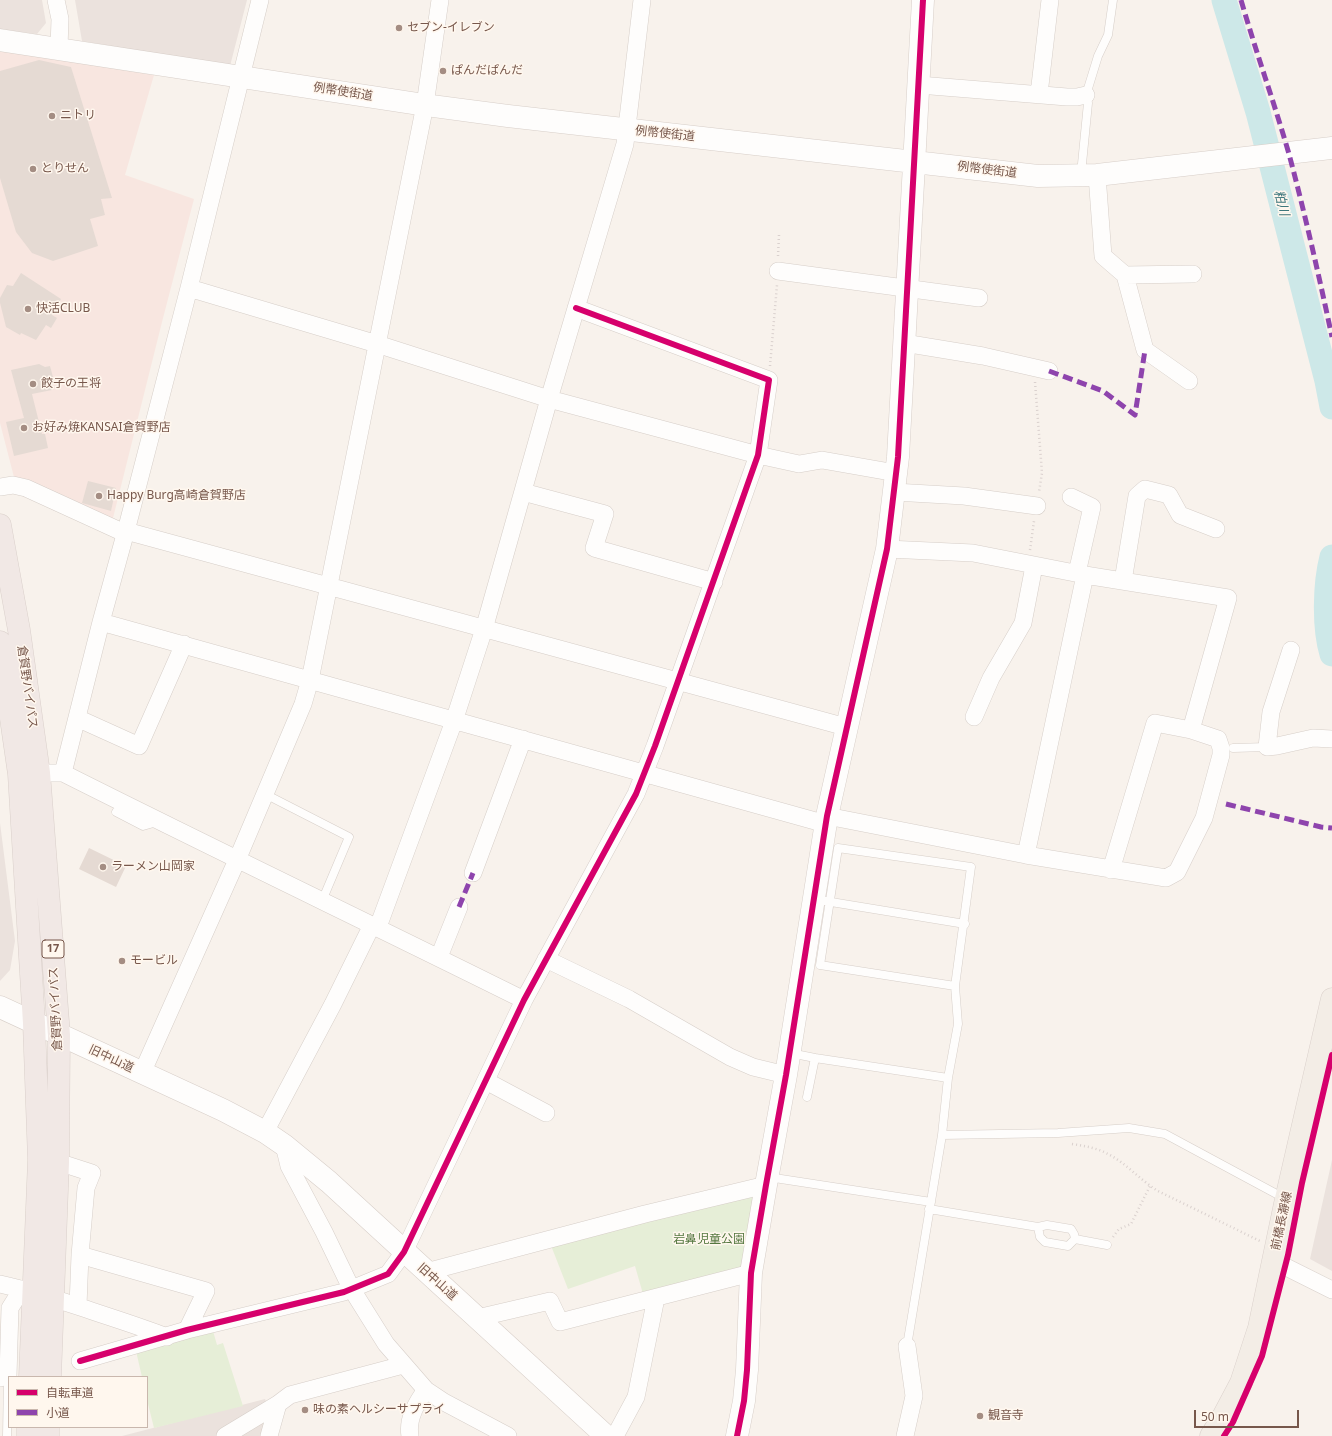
<!DOCTYPE html>
<meta charset="utf-8">
<style>
body{margin:0}
#map{position:relative;width:1332px;height:1436px;overflow:hidden;background:#f8f2ec;font-family:"Noto Sans","Noto Sans JP",sans-serif}
canvas{display:block}
.legend{position:absolute;left:8px;top:1376px;width:140px;height:52px;box-sizing:border-box;background:#fff7ee;border:1px solid #c9b7ad;margin:0;padding:5px 7px;list-style:none;font-size:12px;color:#77574b}
.legend li{display:flex;align-items:center;gap:8px;height:20px}
.legend b{width:20px;border:1px solid #c9b7ad}
.scale{position:absolute;left:1194px;top:1410px;width:105px;height:18px;box-sizing:border-box;border:2px solid #77574b;border-top:0;padding-left:5px;font-size:12px;line-height:14px;white-space:nowrap;color:#77574b;-webkit-text-stroke:3px #fff7ee;paint-order:stroke}
</style>
<div id="map">
<canvas width="1332" height="1436"></canvas>
<ul class="legend">
<li><b style="height:5px;background:#d6006c"></b>自転車道</li>
<li><b style="height:5px;background:#8e44ad"></b>小道</li>
</ul>
<div class="scale">50 m</div>
</div>
<script>
const context = document.querySelector('canvas').getContext('2d');
context.lineJoin = 'round';
function fill(path, color) {
  context.fillStyle = color;
  context.fill(path, 'evenodd');
}
function stroke(path, color, width, dash) {
  context.strokeStyle = color;
  context.lineWidth = width;
  context.lineCap = dash ? 'butt' : 'round';
  context.setLineDash(dash || []);
  context.stroke(path);
}
function drawText(font, color, halo, rows, align = 'center') {
  context.font = font + ' "Noto Sans","Noto Sans JP",sans-serif';
  context.lineWidth = 3;
  context.setLineDash([]);
  context.textBaseline = 'middle';
  context.strokeStyle = halo;
  context.fillStyle = color;
  for (const [text, x, y, turn = 0] of rows) {
    context.save();
    context.translate(x, y);
    context.rotate((+turn || 0) * Math.PI / 180);
    context.textAlign = isNaN(turn) ? turn : align;
    if (halo) context.strokeText(text, 0, 0);
    context.fillText(text, 0, 0);
    context.restore();
  }
}
fill(new Path2D(`
 M 0,50 L 154,75 L 125,175 L 194,199 L 162,322 L 112,522 L 15,481 L 0,423 Z`), '#f8e6e0');
fill(new Path2D(`
 M 0,0 L 42,0 L 46,23 L 37,34 L 0,29 Z
 M 75,0 L 247,0 L 230,66 L 82,41 Z
 M 0,823 L 15,941 L 10,970 L 0,981 Z
 M 1332,1160 L 1332,1271 L 1310,1259 Z
 M 265,1399 L 272,1414 L 265,1436 L 122,1436 Z`), '#ebe2dd');
fill(new Path2D(`
 M 756,1194 L 745,1267 L 643,1294 L 635,1266 L 568,1289 L 550,1243 Z
 M 213,1331 L 217,1345 L 223,1343 L 243,1406 L 154,1428 L 147,1400 L 147,1377 L 142,1377 L 136,1351 Z`), '#e6eed7');
stroke(new Path2D(`
 M 1224,0 L 1258,112 L 1327,381 L 1332,407
 M 1332,557 C 1325,584 1324,628 1332,654`), '#cde8e8', 25);
fill(new Path2D(`
 M 39,60 L 71,67 L 112,198 L 101,199 L 105,215 L 90,219 L 98,246 L 53,261 L 32,253 L 16,232 L 0,178 L 0,71 Z
 M 21,273 L 61,299 L 52,315 L 57,318 L 51,328 L 46,325 L 36,340 L 21,333 L 20,335 L 6,327 L 0,303 L 0,298 L 7,285 L 13,286 Z
 M 39,364 L 45,367 L 50,366 L 53,377 L 49,378 L 52,390 L 32,394 L 42,434 L 45,434 L 48,448 L 14,456 L 6,422 L 24,418 L 11,370 Z
 M 88,481 L 116,488 L 111,511 L 82,503 Z
 M 89,848 L 126,866 L 116,887 L 79,869 Z`), '#e5dad3');
const lane = new Path2D(`
 M 1081,174 L 1088,103 L 1086,95 L 1098,56 L 1108,35 L 1113,0
 M 1233,748 L 1267,747
 M 265,794 L 349,837 L 322,901
 M 116,812 L 143,826 L 157,822
 M 825,901 L 965,924
 M 790,1053 L 815,1058
 M 807,1097 L 815,1058 L 948,1078
 M 942,1135 L 1058,1133 L 1129,1128 L 1165,1134 L 1284,1198
 M 768,1177 L 931,1202
 M 929,1209 L 1038,1227 L 1047,1225 L 1071,1229 L 1074,1234 L 1075,1239 L 1068,1246 L 1045,1242 L 1040,1237 L 1038,1227
 M 1075,1239 L 1107,1245
 M 907,1346 L 942,1135 L 948,1078 L 958,1024 L 955,986 L 971,867 L 838,848 L 820,965 L 955,986
 M 7,1436 L 8,1376`);
const street = new Path2D(`
 M 56,0 L 60,19 L 59,48
 M 919,85 L 1067,97 L 1077,97 L 1086,95
 M 1039,94 L 1050,0
 M 1097,175 L 1103,256 L 1125,275 L 1145,350 L 1189,381
 M 778,271 L 979,298
 M 1125,275 L 1193,274
 M 189,288 L 377,344 L 549,399 L 758,455 L 799,464 L 822,460 L 896,473
 M 904,343 L 983,356 L 1049,371
 M 0,487 L 13,485 L 26,488 L 120,531 L 126,531 C 367,595 606,663 846,727
 M 523,492 L 605,514 L 594,548 L 714,582
 M 894,492 L 964,496 L 1037,506
 M 1071,497 L 1092,507 L 1077,573
 M 1123,581 L 1137,496 L 1145,489 L 1169,495 L 1180,515 L 1216,529
 M 101,622 L 826,824
 M 1291,650 L 1271,712 L 1267,747 L 1277,746 L 1313,738 L 1332,739
 M 974,717 L 991,678 L 1023,623 L 1034,566
 M 77,718 L 139,746 L 184,644
 M 39,773 L 63,773 L 101,622 L 126,531 L 189,288 L 260,0
 M 63,773 C 216,850 371,924 524,1000
 M 827,816 L 1026,855 L 1166,878 L 1177,872 L 1204,818 L 1221,755 L 1221,748 L 1218,739 L 1191,730 L 1228,598 L 1085,575 L 973,553 L 887,549
 M 1026,855 L 1085,575
 M 1111,870 L 1155,723 L 1191,730
 M 473,873 L 523,739
 M 378,927 L 454,721 L 484,629 L 549,399 L 625,144 L 642,0
 M 439,957 L 459,907
 M 546,959 L 629,999 L 730,1057 L 753,1067 L 786,1075
 M 142,1073 L 237,860 L 303,704 L 310,680 L 425,105 L 440,0
 M 486,1081 L 546,1113
 M 265,1132 L 333,1004 L 372,925
 M 284,1145 L 289,1166 L 324,1232 L 351,1288 L 386,1344 L 426,1390 L 444,1402 L 508,1436
 M 58,1162 L 92,1173 L 86,1188 L 80,1255 L 78,1306
 M 80,1255 L 206,1291 L 187,1330
 M 1274,1261 L 1332,1290
 M 426,1272 L 645,1214 L 766,1185
 M 0,1284 C 27,1290 53,1298 80,1307 C 109,1317 139,1326 167,1337
 M 477,1318 L 550,1301 L 560,1322 L 751,1273
 M 80,1361 L 187,1330 L 344,1292 L 388,1274 L 404,1252 L 524,1000 L 636,794 L 655,746 L 758,455 L 769,380 L 576,308
 M 0,1378 L 8,1376 L 10,1308 L 22,1289
 M 225,1436 L 278,1404
 M 269,1436 L 278,1404 L 290,1395 L 403,1365
 M 410,1436 C 407,1419 416,1403 426,1390
 M 615,1436 L 636,1397 L 656,1298
 M 905,1436 L 914,1396 L 907,1346`);
const secondary = new Path2D(`
 M 0,40 L 425,105 L 508,116 L 1038,176 L 1097,175 L 1332,148
 M 0,1007 L 223,1110 L 265,1132 L 284,1145 L 329,1182 L 606,1436
 M 737,1436 L 744,1401 L 747,1370 L 751,1273 L 766,1185 L 786,1075 L 827,816 L 887,549 L 898,457 L 923,0`);
const primary = new Path2D(`
 M 1211,1436 L 1223,1417 L 1241,1383 L 1259,1328 L 1286,1199 L 1332,999`);
const highway = new Path2D(`
 M 0,525 L 19,630 L 39,773 L 59,1035 L 58,1162 L 50,1377
 M 0,642 L 19,774 L 34,1023 L 39,1160 L 30,1377
 M 28,1436 L 28,1427
 M 48,1436 L 48,1427`);
stroke(lane, '#d6cec8', 9);
stroke(street, '#d6cec8', 18);
stroke(secondary, '#d7cec8', 23);
stroke(primary, '#d9cfca', 23);
stroke(highway, '#d9cfca', 23);
stroke(new Path2D(`
 M 778,256 L 779,235
 M 770,366 L 777,285
 M 1035,382 L 1042,473 L 1039,492
 M 1030,550 L 1034,521
 M 1072,1144 C 1085,1146 1097,1148 1108,1154 C 1126,1163 1140,1180 1158,1191 L 1260,1241
 M 1113,1237 L 1119,1229 L 1131,1224 L 1150,1186`), '#dad1ce', 2.5, [1, 3]);
stroke(lane, '#fefdfc', 8);
stroke(street, '#fefdfc', 17);
stroke(secondary, '#fefdfc', 22);
stroke(primary, '#f3ede6', 22);
stroke(highway, '#f1e8e5', 22);
stroke(new Path2D(`
 M 1241,0 C 1256,52 1274,102 1289,154 C 1305,214 1319,276 1332,337
 M 1049,371 L 1103,391 L 1135,415 L 1145,350
 M 1226,804 L 1321,827 L 1332,828
 M 459,907 L 473,873`), '#8e44ad', 5, [10, 5]);
stroke(new Path2D(`
 M 80,1361 L 187,1330 L 344,1292 L 388,1274 L 404,1252 L 524,1000 L 636,794 L 655,746 L 758,455 L 769,380 L 576,308
 M 737,1436 L 744,1401 L 747,1370 L 751,1273 L 766,1185 L 786,1075 L 827,816 L 887,549 L 898,457 L 923,0
 M 1224,1436 L 1233,1422 L 1262,1356 L 1288,1255 L 1302,1183 L 1332,1055`), '#d6006c', 6);
for (const [x, y, r, color] of [
 [399,28,4,"#a48d83"],
 [443,71,4,"#a48d83"],
 [52,116,4,"#a48d83"],
 [33,169,4,"#a48d83"],
 [28,309,4,"#a48d83"],
 [33,384,4,"#a48d83"],
 [24,428,4,"#a48d83"],
 [99,496,4,"#a48d83"],
 [103,867,4,"#a48d83"],
 [122,961,4,"#a48d83"],
 [305,1410,4,"#a48d83"],
 [980,1416,4,"#a48d83"]
]) {
  const dot = new Path2D();
  dot.arc(x, y, r, 0, 2 * Math.PI);
  context.fillStyle = color;
  context.fill(dot);
  stroke(dot, '#fff7ee', 1.5);
}
for (const [x, y, w] of [
 [53,949,22]
]) {
  const box = new Path2D();
  box.roundRect(x - w / 2, y - 9, w, 18, 3);
  context.fillStyle = '#fff7ee';
  context.fill(box);
  stroke(box, '#77574b', 1);
}
drawText('bold 11px', '#77574b', null, [
 ["17",53,949]
]);
drawText('12px', '#77574b', '#fff7ee', [
 ["セブン-イレブン",407,28],
 ["ぱんだぱんだ",451,71],
 ["ニトリ",60,116],
 ["とりせん",41,169],
 ["快活CLUB",36,309],
 ["餃子の王将",41,384],
 ["お好み焼KANSAI倉賀野店",32,428],
 ["Happy Burg高崎倉賀野店",107,496],
 ["ラーメン山岡家",111,867],
 ["モービル",130,961],
 ["味の素ヘルシーサプライ",313,1410],
 ["観音寺",988,1416]
], 'left');
drawText('12px', '#77574b', '#fff7ee', [
 ["例幣使街道",343,92,9],
 ["例幣使街道",665,134,6],
 ["例幣使街道",987,170,7],
 ["倉賀野バイパス",27,687,82],
 ["倉賀野バイパス",56,1009,-93],
 ["旧中山道",111,1059,25],
 ["前橋長瀞線",1282,1221,-78],
 ["旧中山道",437,1282,42]
]);
drawText('12px', '#54773f', '#fff7ee', [
 ["岩鼻児童公園",709,1240]
]);
drawText('italic 13px', '#3d777c', '#fff7ee', [
 ["粕川",1281,203,76]
]);
</script>
